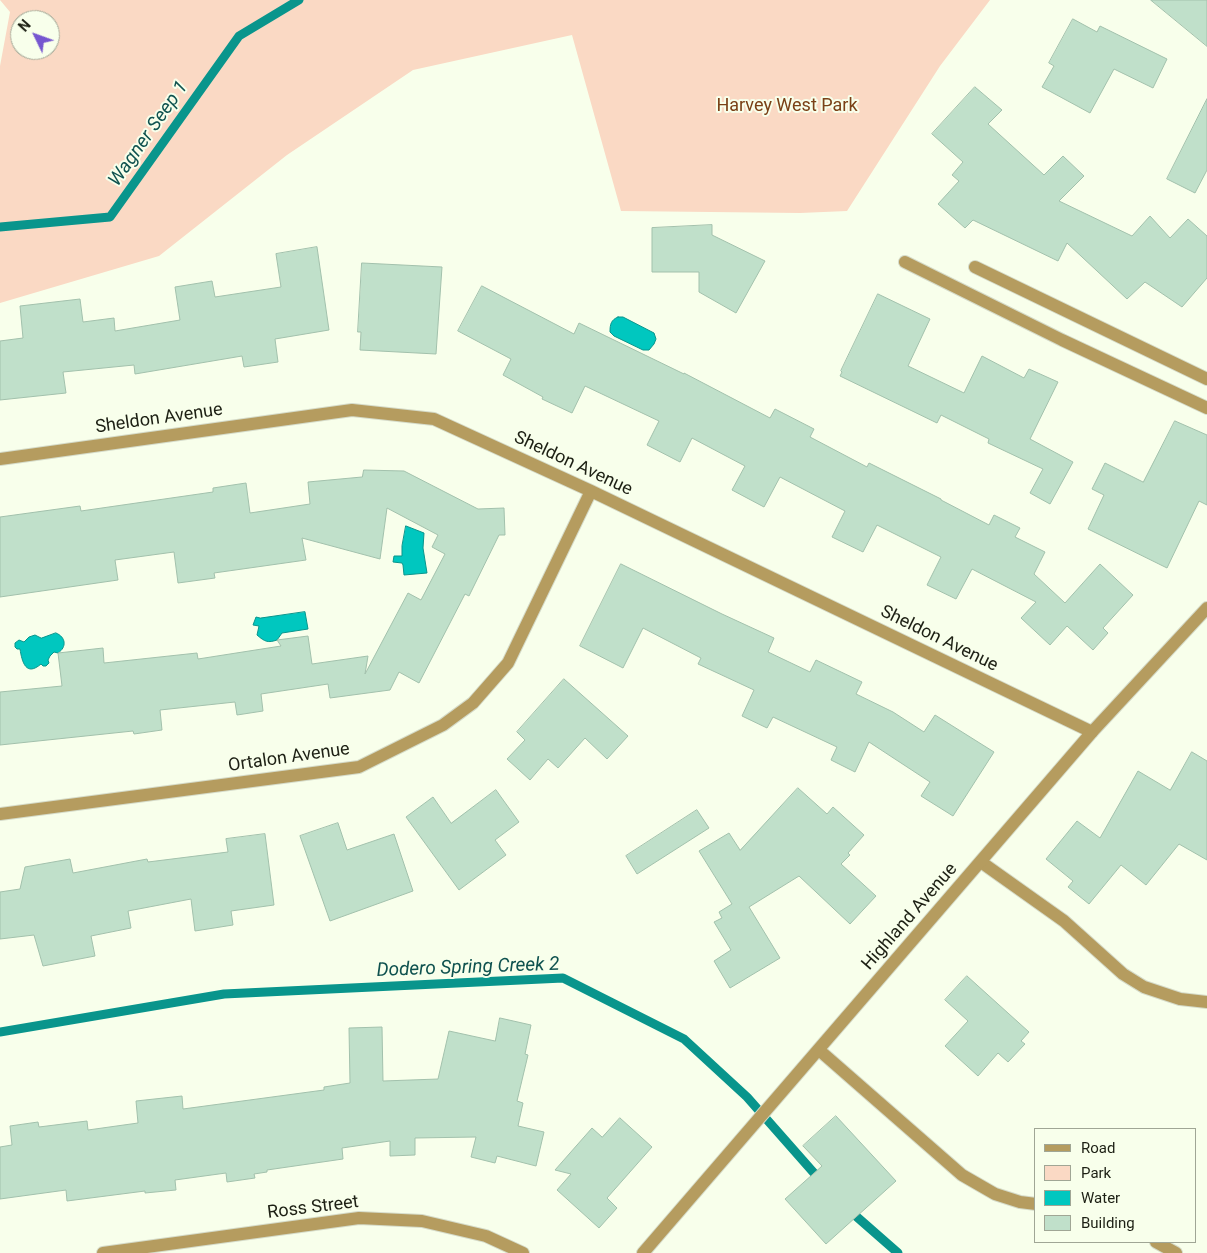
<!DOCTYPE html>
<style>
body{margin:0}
#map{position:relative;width:1207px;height:1253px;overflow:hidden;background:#f8ffeb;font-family:Roboto,sans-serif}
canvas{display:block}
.legend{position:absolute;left:1034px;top:1128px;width:162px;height:115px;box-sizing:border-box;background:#f8ffeb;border:1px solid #a0a695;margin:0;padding:6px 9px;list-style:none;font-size:15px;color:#1d2014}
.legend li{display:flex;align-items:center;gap:10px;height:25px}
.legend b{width:25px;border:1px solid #a0a695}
.north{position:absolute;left:10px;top:10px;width:50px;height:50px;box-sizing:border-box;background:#f8ffeb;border:1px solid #a0a695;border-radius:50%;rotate:312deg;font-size:14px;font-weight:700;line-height:20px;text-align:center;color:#1d2014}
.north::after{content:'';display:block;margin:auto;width:18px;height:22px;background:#7656d0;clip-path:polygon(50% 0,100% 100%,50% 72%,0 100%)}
</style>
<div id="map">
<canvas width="1207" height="1253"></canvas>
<ul class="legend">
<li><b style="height:6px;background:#b59c5f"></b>Road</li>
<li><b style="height:14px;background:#fad9c4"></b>Park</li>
<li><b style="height:14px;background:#00c7bf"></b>Water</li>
<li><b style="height:14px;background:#c0e0ca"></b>Building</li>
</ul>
<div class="north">N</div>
</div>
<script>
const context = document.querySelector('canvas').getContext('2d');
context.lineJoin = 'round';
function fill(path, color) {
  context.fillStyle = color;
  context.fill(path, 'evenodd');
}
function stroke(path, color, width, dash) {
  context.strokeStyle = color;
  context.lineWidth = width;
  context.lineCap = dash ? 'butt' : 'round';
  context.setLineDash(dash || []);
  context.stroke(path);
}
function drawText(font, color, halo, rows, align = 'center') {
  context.font = font + ' Roboto,sans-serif';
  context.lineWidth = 4;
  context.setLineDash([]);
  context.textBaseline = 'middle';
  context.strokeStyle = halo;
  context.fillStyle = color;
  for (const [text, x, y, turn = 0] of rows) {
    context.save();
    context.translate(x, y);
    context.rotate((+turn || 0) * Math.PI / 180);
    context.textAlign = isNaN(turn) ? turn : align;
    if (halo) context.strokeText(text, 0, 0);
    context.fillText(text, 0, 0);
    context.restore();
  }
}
fill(new Path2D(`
 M 0,0 L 990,0 L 940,66 L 847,211 L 800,213 L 621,211 L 572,35 L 413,70 L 287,155 L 159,256 L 0,303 L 0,66 L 10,12 ZM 20,20 L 50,20 L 50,50 L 20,50 Z`), '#fad9c4');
const water = new Path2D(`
 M 618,317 L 623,317 L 654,333 L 656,339 L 654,344 L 649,350 L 643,350 L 614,336 L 610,332 C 610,324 611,320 618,317 Z
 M 406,526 L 424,533 L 423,548 L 427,573 L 404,575 L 403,565 L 402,563 L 393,562 L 394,556 L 402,556 L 402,546 Z
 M 305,612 L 308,629 L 282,633 L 277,640 C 268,643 265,642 257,635 L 259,626 L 253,625 L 256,617 L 260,618 Z
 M 56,633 C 66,637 67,647 58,653 L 54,652 L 50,656 L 48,660 L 49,663 L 46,666 L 43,666 L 41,664 C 26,677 22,662 20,649 L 17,649 L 15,647 L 15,643 L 19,640 L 24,642 L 29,637 L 35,635 L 41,638 Z`);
fill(water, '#00c7bf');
stroke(water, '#09958c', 1);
stroke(new Path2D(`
 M 0,227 L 110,217 L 239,36 L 299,0
 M 0,1032 L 224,994 L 563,978 L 684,1039 L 747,1097 L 821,1181
 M 849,1210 L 898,1253`), '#09958c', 9);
const building = new Path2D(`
 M 1151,0 L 1207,0 L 1207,46 Z
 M 1073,19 L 1097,32 L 1100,26 L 1167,59 L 1153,88 L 1114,69 L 1090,113 L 1042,87 L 1054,66 L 1049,63 Z
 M 975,87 L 1002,110 L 988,124 L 1044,175 L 1063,156 L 1084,176 L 1059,201 L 1132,236 L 1150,216 L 1170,238 L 1188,219 L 1207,236 L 1207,278 L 1182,307 L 1145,282 L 1127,299 L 1067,243 L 1058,261 L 973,220 L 965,228 L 938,204 L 959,181 L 952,175 L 963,162 L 932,134 Z
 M 1207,99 L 1207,170 L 1195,193 L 1167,179 Z
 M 712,225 L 712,235 L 765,261 L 736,313 L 699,292 L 699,272 L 652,272 L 652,228 Z
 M 317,247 L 329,330 L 275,339 L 278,362 L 244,367 L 242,356 L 135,374 L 134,365 L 63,372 L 66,393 L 0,400 L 0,341 L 23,338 L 20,306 L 80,299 L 83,322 L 114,318 L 115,331 L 180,320 L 175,287 L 212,281 L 215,297 L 281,287 L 276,254 Z
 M 362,263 L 442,267 L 436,354 L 360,350 L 361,332 L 358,332 Z
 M 482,286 L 574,334 L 579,323 L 684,374 L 684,373 L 770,418 L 775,409 L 814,429 L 810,437 L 867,467 L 869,463 L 941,499 L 941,500 L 989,525 L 994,515 L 1020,528 L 1015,537 L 1045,552 L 1034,574 L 1065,603 L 1100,564 L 1133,595 L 1103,628 L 1108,633 L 1093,650 L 1067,626 L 1050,645 L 1021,618 L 1036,602 L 972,569 L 956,599 L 927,585 L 941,557 L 877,525 L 863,552 L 832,537 L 845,511 L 780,477 L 764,507 L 732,490 L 745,466 L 692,438 L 680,462 L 647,445 L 659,421 L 585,386 L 572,413 L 542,399 L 543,397 L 503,375 L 511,359 L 458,331 Z
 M 878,294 L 930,319 L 908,366 L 964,393 L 982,356 L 1024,378 L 1029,369 L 1058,382 L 1030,439 L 1073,462 L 1050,504 L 1030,493 L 1043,469 L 988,443 L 989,439 L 941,415 L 937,423 L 840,376 L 842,372 L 841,371 Z
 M 1175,421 L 1207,435 L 1207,505 L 1199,501 L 1167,568 L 1088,529 L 1104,495 L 1092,489 L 1105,463 L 1143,482 Z
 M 364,470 L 404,471 L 478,509 L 504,508 L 505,535 L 499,535 L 469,596 L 465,594 L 419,683 L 399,672 L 390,690 L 330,698 L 328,684 L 261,694 L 263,711 L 237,715 L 235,702 L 160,710 L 162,730 L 134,734 L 133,731 L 0,745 L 0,692 L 62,686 L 58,653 L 103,648 L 104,663 L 197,653 L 198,659 L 281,646 L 277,640 L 308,636 L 312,664 L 368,656 L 365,674 L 408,593 L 421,600 L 445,554 L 432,547 L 438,535 L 387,508 L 380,559 L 302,538 L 306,560 L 214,573 L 215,578 L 178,583 L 174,552 L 115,560 L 118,580 L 0,597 L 0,517 L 80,506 L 81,511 L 213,492 L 213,488 L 246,483 L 250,513 L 310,504 L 308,482 L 362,477 Z
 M 621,564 L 722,614 L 774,638 L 768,652 L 810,672 L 816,660 L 862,682 L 856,694 L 893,712 L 924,732 L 935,715 L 994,752 L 953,816 L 921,796 L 930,782 L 869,742 L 855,772 L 831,760 L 837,747 L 773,717 L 767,728 L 742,716 L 754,690 L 698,664 L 701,658 L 643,628 L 623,668 L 580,646 Z
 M 564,679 L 628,736 L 607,759 L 585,738 L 558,768 L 548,759 L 530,780 L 507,759 L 525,740 L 517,732 Z
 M 1192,752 L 1207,761 L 1207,860 L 1179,844 L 1146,885 L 1121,865 L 1089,904 L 1068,887 L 1073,881 L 1046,859 L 1077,821 L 1100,838 L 1138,771 L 1170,790 Z
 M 798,788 L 827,814 L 833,807 L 864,835 L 848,853 L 850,855 L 841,864 L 876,896 L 850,924 L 799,876 L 749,907 L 780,958 L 730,988 L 714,961 L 731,950 L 714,922 L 722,918 L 719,912 L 732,904 L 699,851 L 729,833 L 740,850 Z
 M 496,790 L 519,822 L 495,840 L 506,855 L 459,890 L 406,817 L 433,797 L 451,823 Z
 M 697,810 L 709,828 L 637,874 L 626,856 Z
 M 338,823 L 347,850 L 394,834 L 413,891 L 330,921 L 300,836 Z
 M 265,834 L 274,905 L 231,911 L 233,925 L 195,931 L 191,899 L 128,911 L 131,928 L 91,936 L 95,956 L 43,966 L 34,935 L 0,939 L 0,892 L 20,889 L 25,867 L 70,859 L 73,873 L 147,859 L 148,862 L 228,852 L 226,839 Z
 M 967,976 L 1029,1032 L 1021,1041 L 1025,1044 L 1008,1062 L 998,1053 L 978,1076 L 945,1046 L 968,1021 L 945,1000 Z
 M 500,1018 L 531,1025 L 525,1054 L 528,1055 L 517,1101 L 523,1103 L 518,1126 L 544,1132 L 536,1166 L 497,1156 L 495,1163 L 471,1157 L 476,1137 L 415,1138 L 415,1155 L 390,1156 L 390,1141 L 342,1148 L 343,1159 L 267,1170 L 267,1172 L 254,1174 L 255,1178 L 227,1182 L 226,1173 L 175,1180 L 176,1190 L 145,1193 L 145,1191 L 67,1201 L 66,1190 L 0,1199 L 0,1147 L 12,1145 L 10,1126 L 38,1122 L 39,1127 L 87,1121 L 88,1130 L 138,1123 L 136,1101 L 182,1096 L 183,1109 L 324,1090 L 324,1087 L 350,1083 L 349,1028 L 382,1027 L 383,1081 L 438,1079 L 449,1031 L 495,1041 Z
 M 836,1116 L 896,1181 L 826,1244 L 785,1199 L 822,1166 L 803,1146 Z
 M 620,1118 L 652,1147 L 607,1198 L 617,1208 L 599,1228 L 557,1190 L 571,1174 L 555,1170 L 592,1128 L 602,1137 Z`);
fill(building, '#c0e0ca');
stroke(building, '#a2c1ac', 1);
const service = new Path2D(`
 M 905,262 L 1062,340 L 1207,408
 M 981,862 L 1064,921 L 1123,974 L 1144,987 L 1180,999 L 1207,1002
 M 819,1050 L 962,1175 L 995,1194 L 1020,1202 L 1036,1204
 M 1156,1242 L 1176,1253`);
const minor = new Path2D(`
 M 975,267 L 1207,379
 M 0,459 L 352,410 L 434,419 L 591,491 L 1092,732
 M 0,814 L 359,767 L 443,725 L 473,703 L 508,663 L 591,491
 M 103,1253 L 359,1218 L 422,1221 L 486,1236 L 523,1253`);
const tertiary = new Path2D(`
 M 643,1253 L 1092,732 L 1207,608`);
stroke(service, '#d5dbc9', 14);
stroke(minor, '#d5dbc9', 14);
stroke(tertiary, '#d5dbc9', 14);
stroke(service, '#b59c5f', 12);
stroke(minor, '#b59c5f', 12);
stroke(tertiary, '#b59c5f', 12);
drawText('18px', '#7a4116', '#f8ffeb', [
 ["Harvey West Park",787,106]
]);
drawText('18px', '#1d2014', '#f8ffeb', [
 ["Sheldon Avenue",159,419,-8],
 ["Sheldon Avenue",573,464,25],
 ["Sheldon Avenue",939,639,26],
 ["Ortalon Avenue",289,758,-8],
 ["Highland Avenue",910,917,-49],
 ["Ross Street",313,1208,-7]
]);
drawText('italic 19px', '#0f524f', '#f8ffeb', [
 ["Wagner Seep 1",149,134,-55],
 ["Dodero Spring Creek 2",468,968,-2]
]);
</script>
